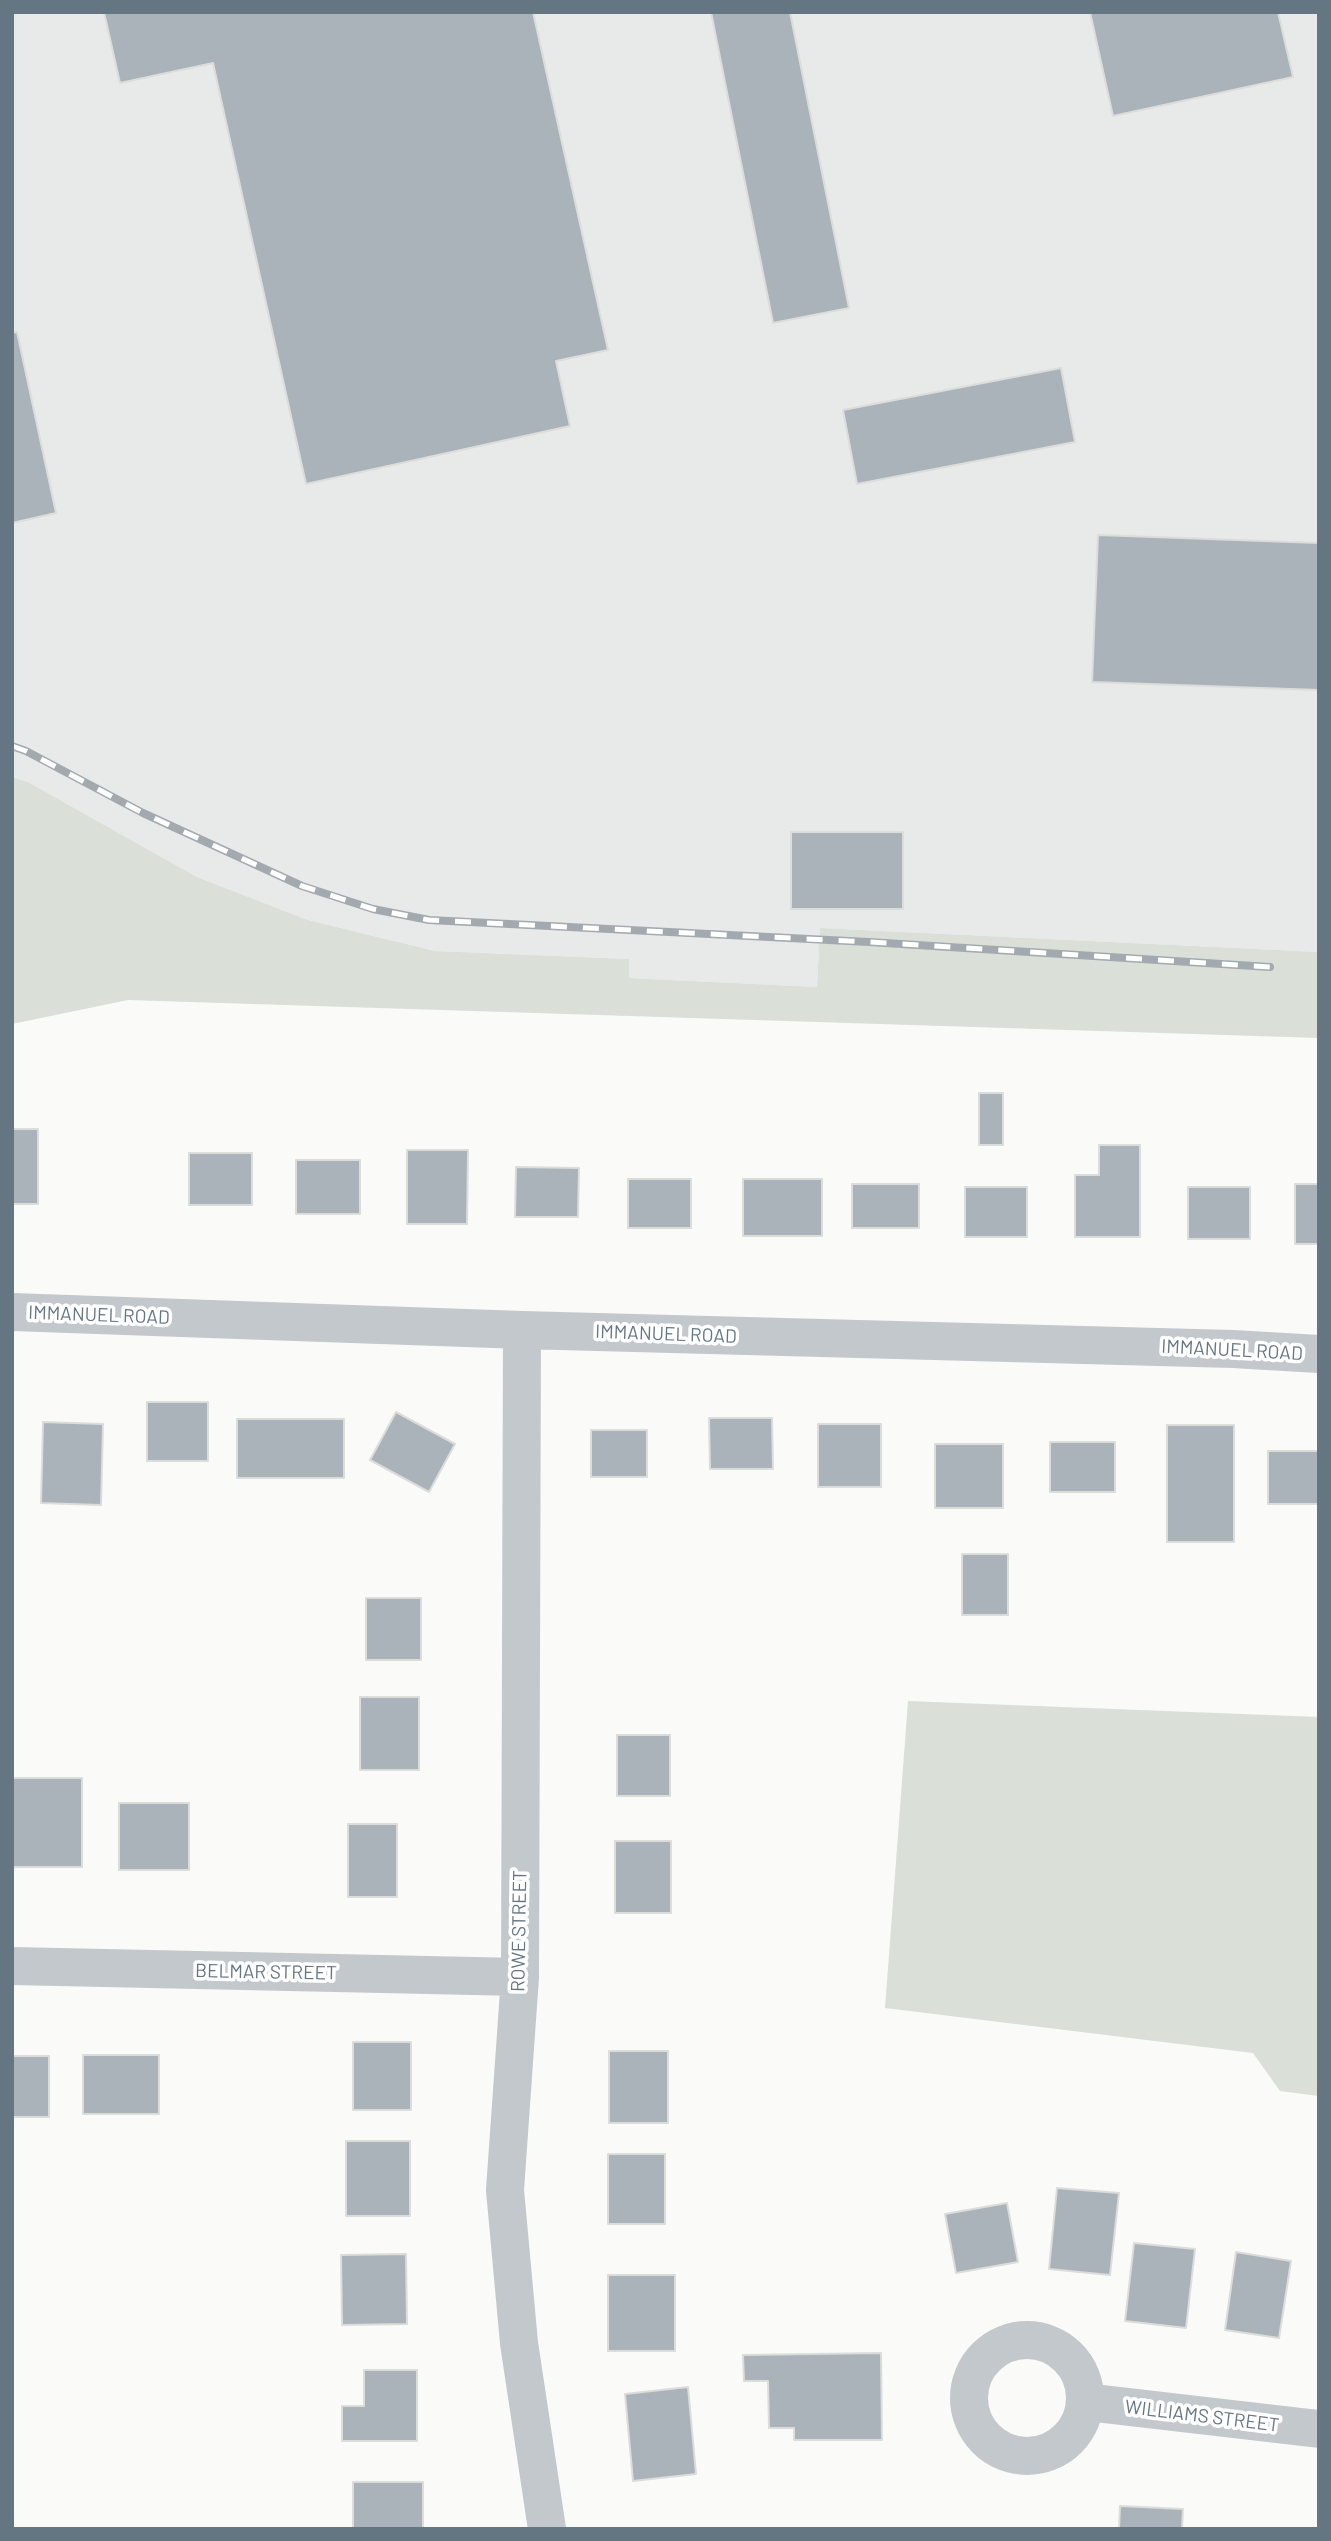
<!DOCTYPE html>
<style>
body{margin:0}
#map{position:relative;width:1331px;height:2541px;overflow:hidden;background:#fafaf8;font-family:Barlow,sans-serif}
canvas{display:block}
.frame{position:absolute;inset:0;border:14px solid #657683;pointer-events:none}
</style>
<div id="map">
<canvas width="1331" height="2541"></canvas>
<div class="frame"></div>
</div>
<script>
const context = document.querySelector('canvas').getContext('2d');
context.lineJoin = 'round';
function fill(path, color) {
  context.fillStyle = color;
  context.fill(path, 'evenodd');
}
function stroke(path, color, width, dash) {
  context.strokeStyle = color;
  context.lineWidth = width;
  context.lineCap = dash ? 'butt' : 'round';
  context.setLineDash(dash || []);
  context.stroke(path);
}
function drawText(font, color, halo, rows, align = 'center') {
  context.font = font + ' Barlow,sans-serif';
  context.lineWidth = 7;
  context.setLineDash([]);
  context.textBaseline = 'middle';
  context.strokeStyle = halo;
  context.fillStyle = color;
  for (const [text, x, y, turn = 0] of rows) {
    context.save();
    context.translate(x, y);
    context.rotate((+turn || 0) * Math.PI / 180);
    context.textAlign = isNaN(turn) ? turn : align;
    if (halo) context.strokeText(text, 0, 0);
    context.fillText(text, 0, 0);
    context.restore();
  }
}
fill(new Path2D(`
 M 12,12 L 1319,12 L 1319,952 L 820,928 L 817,987 L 629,978 L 629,959 L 435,951 L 308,920 L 197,877 L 28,782 L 12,777 Z`), '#e8e9e9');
fill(new Path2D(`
 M 12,777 L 28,782 L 197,877 L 308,920 L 435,951 L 629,959 L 629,978 L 817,987 L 820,928 L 1319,952 L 1319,1038 L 128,1000 L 12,1024 Z
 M 908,1701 L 1319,1717 L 1319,2096 L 1280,2091 L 1253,2053 L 885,2008 Z`), '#dadfd7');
const building = new Path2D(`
 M 104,12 L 533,12 L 608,350 L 556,361 L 570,426 L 306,484 L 213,63 L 120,83 Z
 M 711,12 L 790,12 L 849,308 L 773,323 Z
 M 1090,12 L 1278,12 L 1293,77 L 1113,116 Z
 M 17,332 L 56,513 L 12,523 L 12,333 Z
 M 1061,368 L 1075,442 L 857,484 L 843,410 Z
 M 1098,535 L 1319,543 L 1319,690 L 1092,682 Z
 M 791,832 L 903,832 L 903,909 L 791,909 Z
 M 979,1093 L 1003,1093 L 1003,1145 L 979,1145 Z
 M 12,1129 L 38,1129 L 38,1204 L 12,1204 Z
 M 1099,1145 L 1140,1145 L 1140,1237 L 1075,1237 L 1075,1175 L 1099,1175 Z
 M 407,1150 L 468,1150 L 467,1224 L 407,1224 Z
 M 189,1153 L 252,1153 L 252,1205 L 189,1205 Z
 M 296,1160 L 360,1160 L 360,1214 L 296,1214 Z
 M 516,1167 L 579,1168 L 578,1217 L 515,1217 Z
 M 628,1179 L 691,1179 L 691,1228 L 628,1228 Z
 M 743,1179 L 822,1179 L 822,1236 L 743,1236 Z
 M 852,1184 L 919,1184 L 919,1228 L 852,1228 Z
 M 1295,1184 L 1319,1184 L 1319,1244 L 1295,1244 Z
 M 965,1187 L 1027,1187 L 1027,1237 L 965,1237 Z
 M 1188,1187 L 1250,1187 L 1250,1239 L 1188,1239 Z
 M 147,1402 L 208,1402 L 208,1461 L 147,1461 Z
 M 396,1412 L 455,1444 L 429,1492 L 370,1460 Z
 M 709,1418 L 772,1418 L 773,1469 L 710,1469 Z
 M 237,1419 L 344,1419 L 344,1478 L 237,1478 Z
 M 43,1422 L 103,1424 L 101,1505 L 41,1503 Z
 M 818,1424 L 881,1424 L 881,1487 L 818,1487 Z
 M 1167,1425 L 1234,1425 L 1234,1542 L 1167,1542 Z
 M 591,1430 L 647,1430 L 647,1477 L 591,1477 Z
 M 1050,1442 L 1115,1442 L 1115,1492 L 1050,1492 Z
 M 935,1444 L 1003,1444 L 1003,1508 L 935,1508 Z
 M 1268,1451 L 1319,1451 L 1319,1504 L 1268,1504 Z
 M 962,1554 L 1008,1554 L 1008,1615 L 962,1615 Z
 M 366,1598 L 421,1598 L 421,1660 L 366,1660 Z
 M 360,1697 L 419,1697 L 419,1770 L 360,1770 Z
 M 617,1735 L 670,1735 L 670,1796 L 617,1796 Z
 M 12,1778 L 82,1778 L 82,1867 L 12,1867 Z
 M 119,1803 L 189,1803 L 189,1870 L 119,1870 Z
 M 348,1824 L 397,1824 L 397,1897 L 348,1897 Z
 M 615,1841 L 671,1841 L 671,1913 L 615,1913 Z
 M 353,2042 L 411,2042 L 411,2110 L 353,2110 Z
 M 609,2051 L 668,2051 L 668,2123 L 609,2123 Z
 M 83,2055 L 159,2055 L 159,2114 L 83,2114 Z
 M 12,2056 L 49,2056 L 49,2117 L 12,2117 Z
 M 346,2141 L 410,2141 L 410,2216 L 346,2216 Z
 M 608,2154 L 665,2154 L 665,2224 L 608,2224 Z
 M 1057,2188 L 1119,2193 L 1110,2275 L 1049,2269 Z
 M 1007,2203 L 1018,2262 L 956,2273 L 945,2214 Z
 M 1134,2243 L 1195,2249 L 1186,2328 L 1125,2321 Z
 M 1236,2252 L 1291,2261 L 1279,2338 L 1225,2330 Z
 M 406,2254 L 407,2324 L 342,2325 L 341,2255 Z
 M 608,2275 L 675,2275 L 675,2351 L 608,2351 Z
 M 881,2353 L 882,2440 L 794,2440 L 794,2428 L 769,2428 L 768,2381 L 744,2381 L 743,2355 Z
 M 364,2370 L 417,2370 L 417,2441 L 342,2441 L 342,2406 L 364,2406 Z
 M 688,2387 L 696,2474 L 633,2481 L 625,2394 Z
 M 353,2482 L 423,2482 L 423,2529 L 353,2529 Z
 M 1120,2506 L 1183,2509 L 1182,2529 L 1119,2529 Z`);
fill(building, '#aab3b9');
stroke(building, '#dcdcda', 2);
stroke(new Path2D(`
 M 12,1312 L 522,1330 L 1233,1349 L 1319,1354
 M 522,1330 L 520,1977 L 505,2190 L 519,2343 L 547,2529
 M 12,1966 L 520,1977
 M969 2398a58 58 0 1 1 116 0a58 58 0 1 1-116 0Z
 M 1086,2402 L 1319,2429`), '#c3c8cc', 38);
const rail = new Path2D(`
 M 12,746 L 26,751 L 143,813 L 302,886 L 373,909 L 429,920 L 869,942 L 1270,967`);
stroke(rail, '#a2aab0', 8);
stroke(rail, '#fff', 5, [16]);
drawText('19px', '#657683', '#fff', [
 ["IMMANUEL ROAD",99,1315,2],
 ["IMMANUEL ROAD",666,1334,2],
 ["IMMANUEL ROAD",1232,1350,3],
 ["ROWE STREET",519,1931,-89],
 ["BELMAR STREET",266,1972,1],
 ["WILLIAMS STREET",1202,2416,7]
]);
</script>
